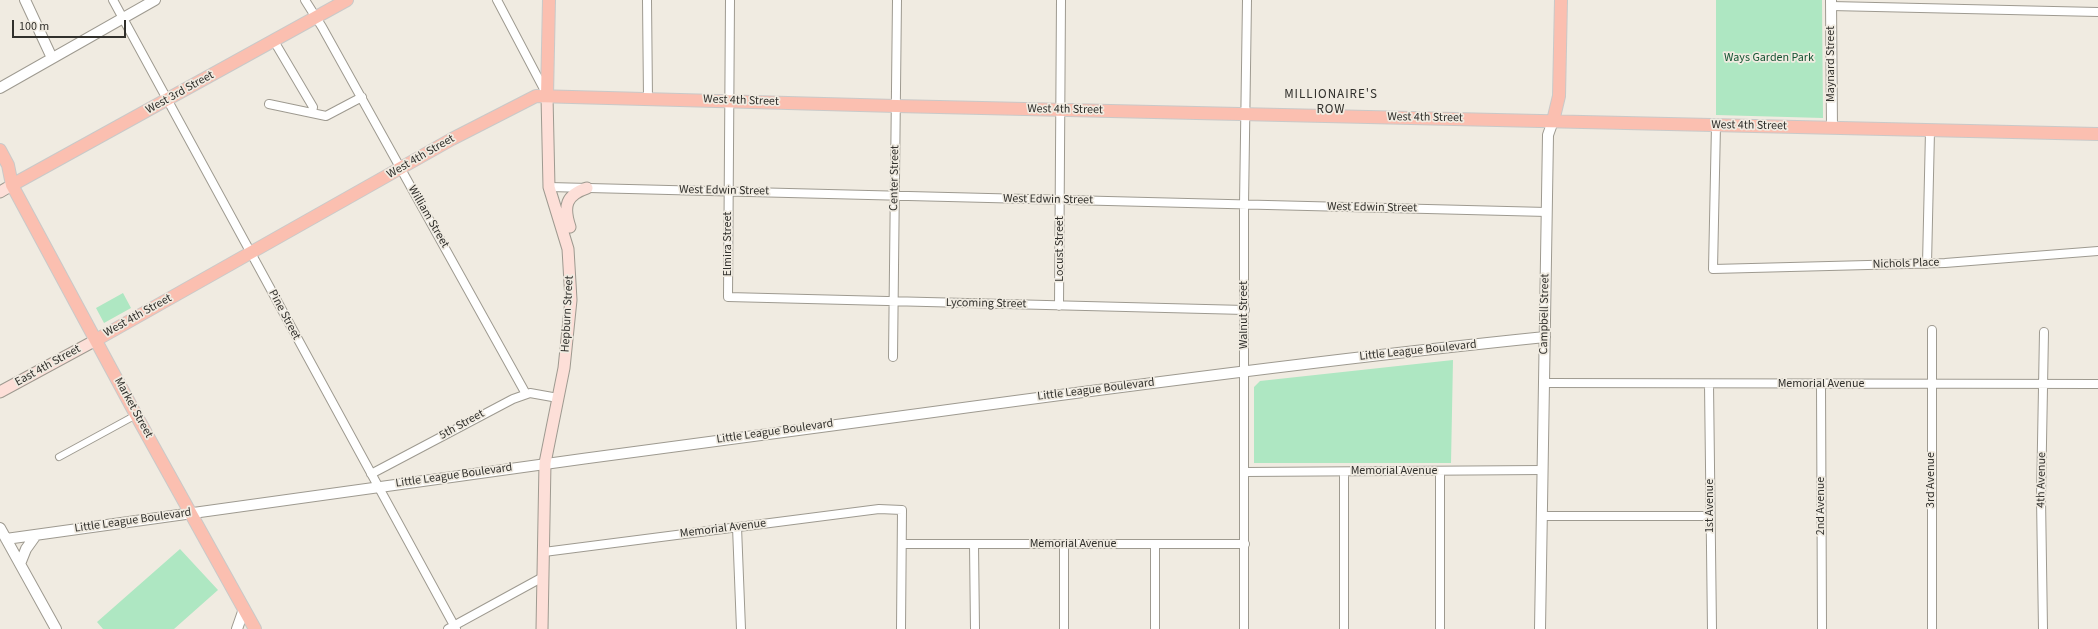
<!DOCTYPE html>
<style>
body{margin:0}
#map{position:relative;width:2098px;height:629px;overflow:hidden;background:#f0ebe1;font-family:"Source Sans 3",sans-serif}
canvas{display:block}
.scale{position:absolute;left:12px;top:20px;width:114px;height:18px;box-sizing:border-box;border:2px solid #31302c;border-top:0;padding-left:5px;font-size:12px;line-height:14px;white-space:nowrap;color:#31302c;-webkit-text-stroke:3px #f0ebe1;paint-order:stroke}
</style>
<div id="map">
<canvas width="2098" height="629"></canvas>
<div class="scale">100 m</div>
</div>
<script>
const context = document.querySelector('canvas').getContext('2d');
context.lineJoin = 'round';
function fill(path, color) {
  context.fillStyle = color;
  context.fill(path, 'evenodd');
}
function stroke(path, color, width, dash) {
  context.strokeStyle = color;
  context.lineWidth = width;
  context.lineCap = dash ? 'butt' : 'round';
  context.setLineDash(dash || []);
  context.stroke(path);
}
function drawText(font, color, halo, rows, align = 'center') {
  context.font = font + ' "Source Sans 3",sans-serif';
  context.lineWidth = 3.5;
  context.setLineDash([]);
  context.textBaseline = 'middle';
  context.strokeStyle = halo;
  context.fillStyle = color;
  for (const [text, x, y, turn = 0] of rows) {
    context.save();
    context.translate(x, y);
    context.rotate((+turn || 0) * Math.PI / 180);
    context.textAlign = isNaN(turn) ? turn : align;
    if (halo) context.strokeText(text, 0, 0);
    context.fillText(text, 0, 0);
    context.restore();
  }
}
fill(new Path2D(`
 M 1716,0 L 1822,0 L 1823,118 L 1716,115 Z
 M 123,293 L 131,308 L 104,323 L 96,308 Z
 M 1453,360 L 1451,463 L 1254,463 L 1254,387 L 1260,381 Z
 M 180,549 L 218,590 L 174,629 L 103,629 L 97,622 Z`), '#aee7c2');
const pedestrian = new Path2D(`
 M 59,457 L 136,415`);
const minor = new Path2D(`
 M 113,0 L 456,629
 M 305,0 L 322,27 L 526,394
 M 497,0 L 546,93
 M 647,0 L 648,98
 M 730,0 L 728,297 L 1245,310
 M 1831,6 L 2098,12
 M 274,41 L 313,107 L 312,113
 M 269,104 L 326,116 L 362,97
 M 1716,125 L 1713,269 L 1945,263 L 2098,251
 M 549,187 L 1547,212
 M 1927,264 L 1930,131
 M 1059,306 L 1061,0
 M 893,357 L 897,0
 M 1544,383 L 2098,384
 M 1709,384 L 1712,629
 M 1821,384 L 1822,629
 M 1245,472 L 1543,470
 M 371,474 L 513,399 L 530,393 L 558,398
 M 1542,516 L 1710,516
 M 737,527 L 741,629
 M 902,544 L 1245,544
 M 974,544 L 975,629
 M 544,552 L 879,509 L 902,510 L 901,629
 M 448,629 L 543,577
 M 1064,629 L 1064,544
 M 1155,629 L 1155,544
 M 1244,629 L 1244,205 L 1247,0
 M 1344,629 L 1344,472
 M 1440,629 L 1440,471
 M 1932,629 L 1932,330
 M 2043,629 L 2041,498 L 2044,332`);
const tertiary = new Path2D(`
 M 25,0 L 52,58
 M 1831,0 L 1832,128
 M 0,88 L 155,0
 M 0,528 L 56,629
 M 6,539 C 313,496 619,453 926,413 C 1132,385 1338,358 1545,337
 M 20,564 L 26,549 L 36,535
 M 237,629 L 244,609
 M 1540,629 L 1548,135 L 1553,121`);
const secondary = new Path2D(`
 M 0,192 L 12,185
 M 570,227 C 563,206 566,195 587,188
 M 0,392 L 96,340
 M 542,629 L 545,463 L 564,368 L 571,300 L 568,249 L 549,187 L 547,96`);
const primary = new Path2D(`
 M 547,96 L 549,0
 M 1553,121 L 1559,96 L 1561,0
 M 0,150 L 8,165 L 12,185 L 136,415 L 255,629
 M 12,185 L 347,0
 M 96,340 L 452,139 L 536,96 L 896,106 L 2098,134`);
stroke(pedestrian, '#9e9a90', 8);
stroke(minor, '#9e9a90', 10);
stroke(tertiary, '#9e9a90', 12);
stroke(secondary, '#9e9a90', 13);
stroke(primary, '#c9c9c8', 14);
stroke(pedestrian, '#fff', 6);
stroke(minor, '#fff', 8);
stroke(tertiary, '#fff', 10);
stroke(secondary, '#fddfd8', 11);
stroke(primary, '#fbbfb0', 12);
drawText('12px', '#135332', '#f0ebe1', [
 ["Ways Garden Park",1769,58]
]);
drawText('12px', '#31302c', '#f0ebe1', [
 ["Maynard Street",1831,64,-90],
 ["West 3rd Street",180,93,-29],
 ["West 4th Street",741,101,2],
 ["West 4th Street",1065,110,1],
 ["West 4th Street",1425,118,1],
 ["West 4th Street",1749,126,1],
 ["West 4th Street",421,157,-30],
 ["Center Street",895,178,-89],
 ["West Edwin Street",724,191,1],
 ["West Edwin Street",1048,200,1],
 ["West Edwin Street",1372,208,1],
 ["William Street",428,217,60],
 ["Elmira Street",728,244,-90],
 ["Locust Street",1060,249,-90],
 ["Nichols Place",1906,264,-2],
 ["Lycoming Street",986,304,1],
 ["Hepburn Street",568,314,-87],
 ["Campbell Street",1545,314,-89],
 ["Pine Street",284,315,62],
 ["Walnut Street",1244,315,-90],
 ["West 4th Street",138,316,-29],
 ["Little League Boulevard",1418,351,-6],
 ["East 4th Street",48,366,-29],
 ["Memorial Avenue",1821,384],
 ["Little League Boulevard",1096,390,-7],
 ["Market Street",133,408,61],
 ["5th Street",462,425,-29],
 ["Little League Boulevard",775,432,-8],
 ["Memorial Avenue",1394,471],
 ["Little League Boulevard",454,476,-8],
 ["3rd Avenue",1931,480,-90],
 ["4th Avenue",2042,480,-89],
 ["1st Avenue",1710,506,-90],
 ["2nd Avenue",1821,506,-90],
 ["Little League Boulevard",133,521,-8],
 ["Memorial Avenue",723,529,-7],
 ["Memorial Avenue",1073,544]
]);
context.letterSpacing = '1px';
drawText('13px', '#31302c', '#f0ebe1', [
 ["MILLIONAIRE'S",1331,95],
 ["ROW",1331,110]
]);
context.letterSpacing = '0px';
</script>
